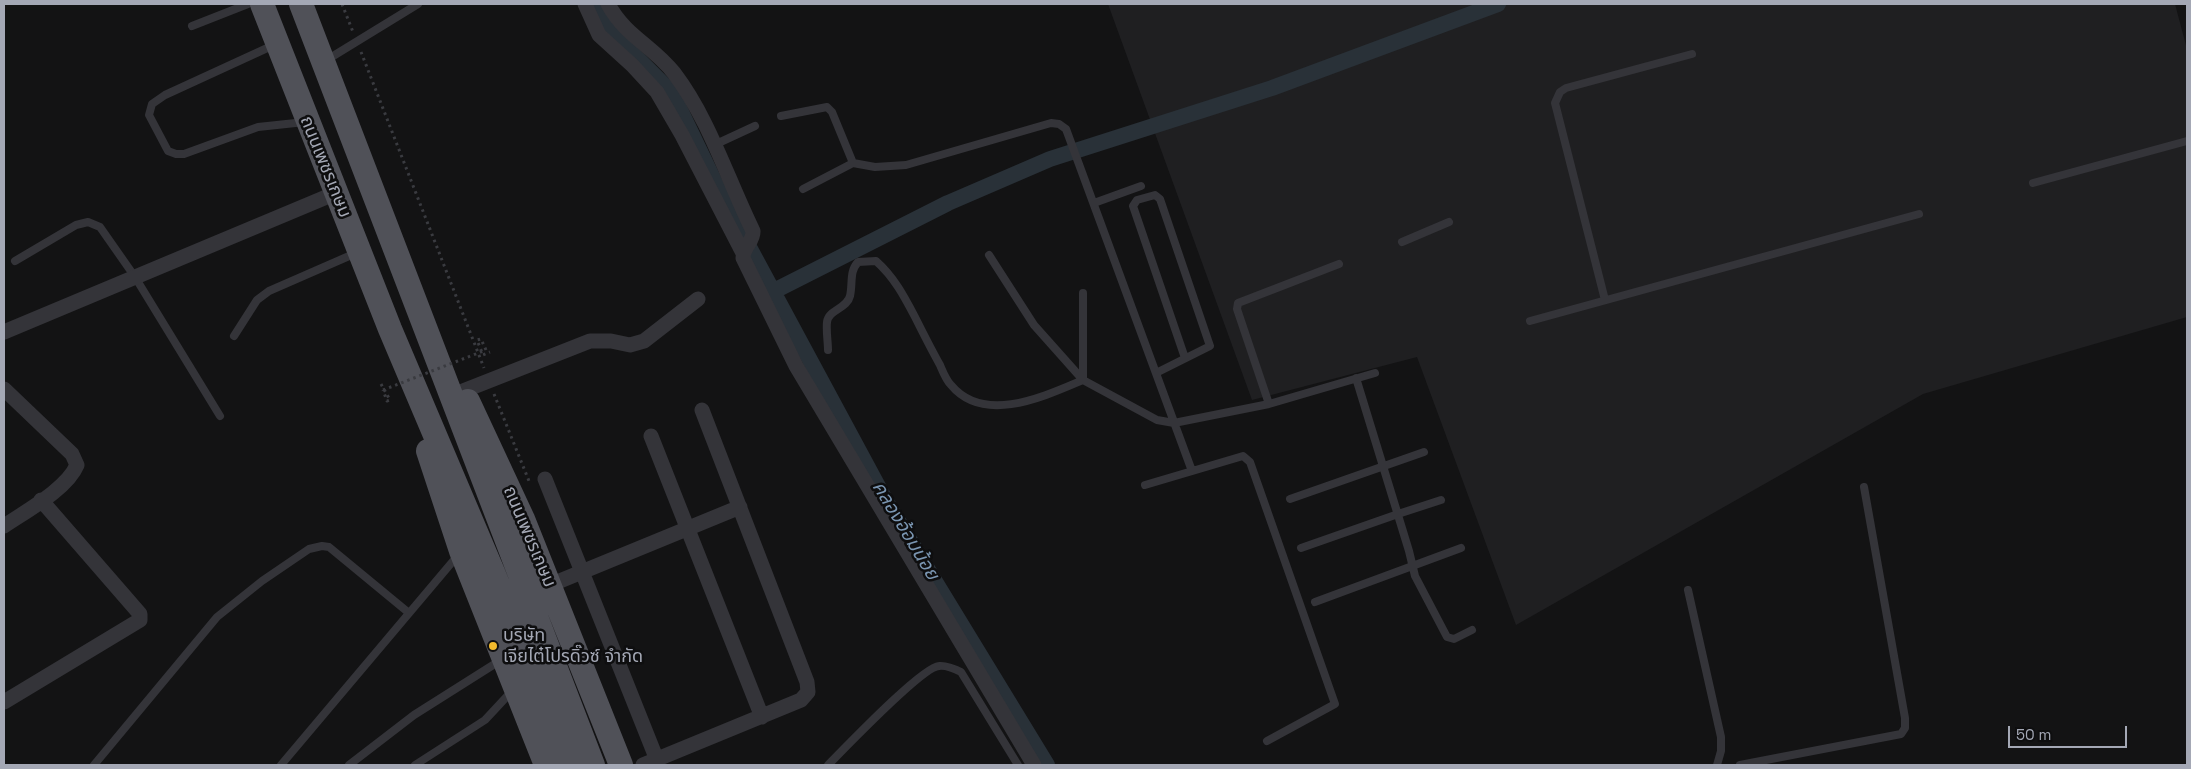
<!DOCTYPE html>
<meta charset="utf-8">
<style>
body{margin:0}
#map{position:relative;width:2191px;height:769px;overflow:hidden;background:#131314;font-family:"Space Grotesk",sans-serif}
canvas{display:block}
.frame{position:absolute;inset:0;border:5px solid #a4a8b5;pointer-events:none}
.scale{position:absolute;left:2008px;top:726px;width:119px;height:22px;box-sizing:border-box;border:2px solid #a4a8b5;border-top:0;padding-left:6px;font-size:15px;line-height:18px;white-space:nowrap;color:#a4a8b5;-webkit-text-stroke:4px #0e0e0f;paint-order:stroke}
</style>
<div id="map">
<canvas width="2191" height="769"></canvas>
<div class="frame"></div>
<div class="scale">50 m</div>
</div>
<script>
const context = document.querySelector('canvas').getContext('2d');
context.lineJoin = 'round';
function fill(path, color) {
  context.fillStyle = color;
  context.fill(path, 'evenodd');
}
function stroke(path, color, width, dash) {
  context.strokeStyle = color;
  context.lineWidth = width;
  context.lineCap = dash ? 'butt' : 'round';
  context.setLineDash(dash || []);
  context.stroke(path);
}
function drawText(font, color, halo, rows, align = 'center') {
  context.font = font + ' "Space Grotesk","Noto Sans Thai",sans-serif';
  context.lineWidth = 5;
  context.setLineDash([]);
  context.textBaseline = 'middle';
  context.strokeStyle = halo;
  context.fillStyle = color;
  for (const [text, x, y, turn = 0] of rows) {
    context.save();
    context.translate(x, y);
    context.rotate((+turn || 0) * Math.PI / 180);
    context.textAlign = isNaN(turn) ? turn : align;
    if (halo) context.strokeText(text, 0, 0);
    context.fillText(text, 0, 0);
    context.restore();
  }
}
fill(new Path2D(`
 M 1108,4 L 2175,4 L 2187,49 L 2187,317 L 1923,394 L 1516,625 L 1417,357 L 1252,400 Z`), '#1f1f21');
stroke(new Path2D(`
 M 595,4 L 607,28 L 672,93 L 721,195 L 887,503 L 1047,765
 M 774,291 L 948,203 L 1050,159 L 1272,88 L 1498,4`), '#293138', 16);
stroke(new Path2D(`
 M 342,4 L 353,32
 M 361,52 L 484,368
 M 486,350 L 481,339 L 477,340 L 483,355 L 490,352
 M 381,384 L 390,400 L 387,401 L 383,390
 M 494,394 L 529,481`), '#3a3b40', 3, [2.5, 4]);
stroke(new Path2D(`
 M 192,26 L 248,4
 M 276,44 L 165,95 L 152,104 L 149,115 L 168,151 L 176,154 L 184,154 L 258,127 L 305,122
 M 325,61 L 418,4
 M 781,116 L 827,107 L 832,112 L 853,163 L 875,167 L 906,165 L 1051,123 L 1059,124 L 1066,129 L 1192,471
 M 714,145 L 755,126
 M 2033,183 L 2187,141
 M 803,189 L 853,163
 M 1094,203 L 1141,186
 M 1402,242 L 1449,222
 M 989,255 L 1034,325 L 1083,380 L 1157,420 L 1174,423 L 1269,404 L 1375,373
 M 15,261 L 76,225 L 88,222 L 100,227 L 135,277 L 220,416
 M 1605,300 L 1555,103 L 1560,92 L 1566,88 L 1692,54
 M 1530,321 L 1919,214
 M 234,336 L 257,300 L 269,291 L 356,253
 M 828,350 C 828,342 826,331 827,322 C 829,309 847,309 850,296 C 853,283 849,272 858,262 L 876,261 C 894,277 904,296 915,317 C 923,333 931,349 940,365 C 943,372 946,380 951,385 C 984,425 1045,396 1083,380 L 1083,293
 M 1156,373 L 1210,346 L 1160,199 L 1155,195 L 1137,200 L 1133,206 L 1185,358
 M 1356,378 L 1409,551 L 1415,576 L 1447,637 L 1454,639 L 1472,630
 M 1269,404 L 1237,309 L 1238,303 L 1339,264
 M 1145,485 L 1243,456 L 1250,462 L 1335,704 L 1267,741
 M 1290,499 L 1424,452
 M 1301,548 L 1398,514 L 1441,500
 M 1688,590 L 1721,737 L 1721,751 L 1717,765
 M 1315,602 L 1461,548
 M 94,765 L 217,617 L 262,581 L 309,549 L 322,546 L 329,547 L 409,613
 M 281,765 L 459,554
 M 349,765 L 414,715 L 501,660
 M 415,765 L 485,720 L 512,691
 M 828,765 C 845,748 922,667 939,666 C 947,665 955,669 961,672 L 1018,765
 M 1740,765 L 1901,734 L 1905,728 L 1905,718 L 1864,487`), '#343439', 8);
stroke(new Path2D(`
 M 585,4 L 599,35 L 632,65 L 657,92 L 682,135 L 743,253
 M 608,4 C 626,37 652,45 674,73 C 709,119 727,178 753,231 C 754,241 743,247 743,258 L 796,366 L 1034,765
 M 4,332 L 336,193
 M 4,389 L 72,454 L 77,465 C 67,489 26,511 4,526
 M 463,391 L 590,341 L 611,341 L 630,345 L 644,341 L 698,299
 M 651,436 L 762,717
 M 545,479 L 657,760
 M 550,585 L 740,507
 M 4,702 L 140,620 L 140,614 L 41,500
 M 643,765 L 801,700 L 808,692 L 807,682 L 702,410`), '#343439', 15);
stroke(new Path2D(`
 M 262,4 L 390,329 L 493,572 L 570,765
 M 301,4 L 593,765
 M 468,401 L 523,519 L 621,765
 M 428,451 L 461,551 L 546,765`), '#505158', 24);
stroke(new Path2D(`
 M 383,390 L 486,350`), '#3a3b40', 3, [2.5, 4]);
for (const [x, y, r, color] of [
 [493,646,5,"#f2ba2d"]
]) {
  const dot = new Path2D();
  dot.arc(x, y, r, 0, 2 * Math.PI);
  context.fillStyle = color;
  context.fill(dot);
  stroke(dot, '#0e0e0f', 2);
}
drawText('18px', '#a4a8b5', '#0e0e0f', [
 ["ถนนเพชรเกษม",325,167,68],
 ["ถนนเพชรเกษม",529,537,67]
]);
drawText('18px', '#a4a8b5', '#0e0e0f', [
 ["บริษัท",503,636],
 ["เจียไต๋โปรดิ๊วซ์ จำกัด",503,657]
], 'left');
drawText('italic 19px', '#7a95b1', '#0e0e0f', [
 ["คลองอ้อมน้อย",905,531,59]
]);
</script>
